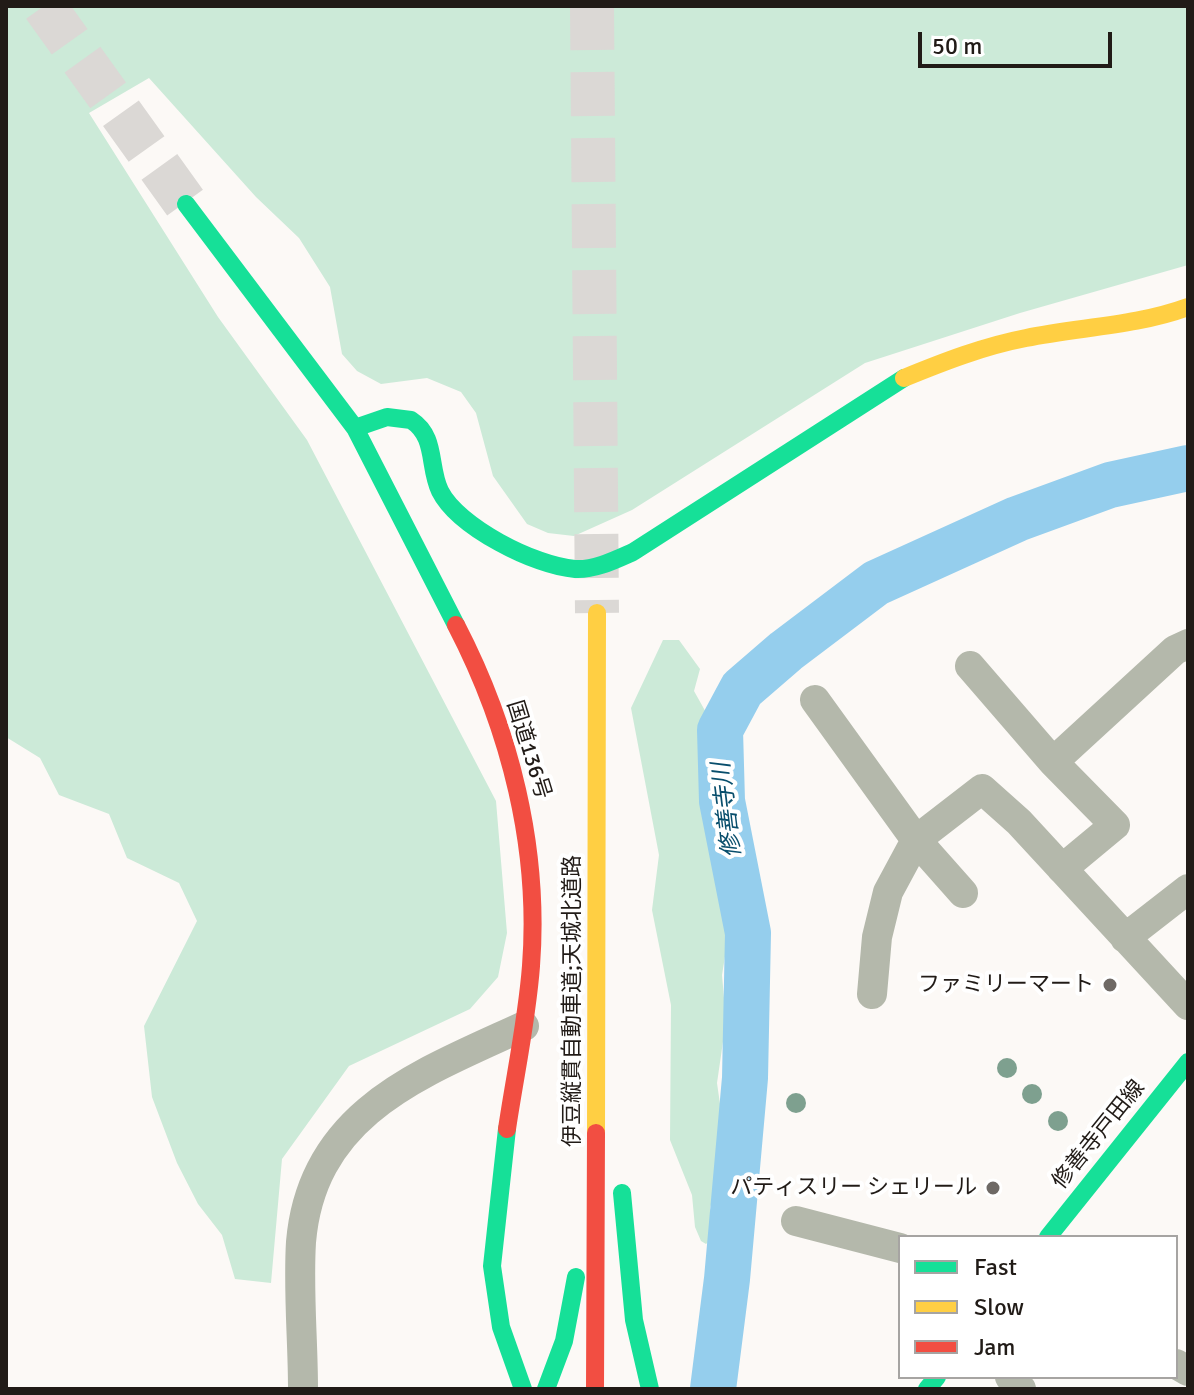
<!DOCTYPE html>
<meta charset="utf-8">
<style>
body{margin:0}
#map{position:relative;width:1194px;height:1395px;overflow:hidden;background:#fcf9f6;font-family:Signika,sans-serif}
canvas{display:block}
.frame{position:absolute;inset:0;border:8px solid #211b17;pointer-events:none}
.legend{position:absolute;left:898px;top:1235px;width:280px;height:144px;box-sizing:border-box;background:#fff;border:2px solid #a6a4a2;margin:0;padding:10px 14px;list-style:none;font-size:24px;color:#211b17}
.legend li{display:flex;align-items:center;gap:16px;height:40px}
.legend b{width:40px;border:2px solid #a6a4a2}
.scale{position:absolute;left:918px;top:32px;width:194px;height:36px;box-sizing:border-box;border:4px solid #211b17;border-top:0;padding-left:10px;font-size:24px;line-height:28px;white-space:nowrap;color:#211b17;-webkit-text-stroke:6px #fff;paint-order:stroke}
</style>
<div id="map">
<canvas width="1194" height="1395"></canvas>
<div class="frame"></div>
<ul class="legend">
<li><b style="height:10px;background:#16e098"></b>Fast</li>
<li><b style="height:10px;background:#ffcf43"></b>Slow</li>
<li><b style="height:10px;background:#f24e42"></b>Jam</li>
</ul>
<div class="scale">50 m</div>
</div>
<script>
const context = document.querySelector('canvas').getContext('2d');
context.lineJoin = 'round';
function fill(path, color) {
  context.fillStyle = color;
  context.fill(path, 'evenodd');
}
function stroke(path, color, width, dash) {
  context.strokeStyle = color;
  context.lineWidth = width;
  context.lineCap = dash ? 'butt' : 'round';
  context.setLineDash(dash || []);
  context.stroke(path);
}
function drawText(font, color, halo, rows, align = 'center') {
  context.font = font + ' Signika,"Noto Sans JP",sans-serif';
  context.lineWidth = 8;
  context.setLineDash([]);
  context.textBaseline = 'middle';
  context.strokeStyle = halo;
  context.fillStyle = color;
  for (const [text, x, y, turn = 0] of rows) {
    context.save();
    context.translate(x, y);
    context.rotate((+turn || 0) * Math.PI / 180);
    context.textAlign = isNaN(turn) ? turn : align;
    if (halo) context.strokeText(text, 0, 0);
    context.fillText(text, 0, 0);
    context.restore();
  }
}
fill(new Path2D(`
 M 6,6 L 1188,6 L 1188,265 L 1020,313 L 865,363 L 632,510 L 574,536 L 548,533 L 527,524 L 493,476 L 476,413 L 461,392 L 427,378 L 381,384 L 357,371 L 342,354 L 330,287 L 299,238 L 256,197 L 149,78 L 89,113 L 218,317 L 307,440 L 496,801 L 507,933 L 498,977 L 470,1009 L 349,1066 L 282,1159 L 271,1283 L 235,1279 L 222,1235 L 198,1204 L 177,1163 L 152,1097 L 144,1026 L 197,921 L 179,883 L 127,858 L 109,814 L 59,795 L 40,758 L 6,737 Z
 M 663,640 L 679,640 L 700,669 L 694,691 L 708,716 L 706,738 L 712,824 L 732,913 L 722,975 L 726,1021 L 717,1083 L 727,1153 L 710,1208 L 714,1237 L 706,1244 L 701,1241 L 695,1227 L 692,1195 L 670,1140 L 671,1005 L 652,910 L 659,855 L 631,708 Z`), '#ccead8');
stroke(new Path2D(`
 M 713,1389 L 727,1279 L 745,1078 L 748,933 L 722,801 L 720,730 L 742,689 L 786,651 L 876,583 L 1017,519 L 1110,485 L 1188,468`), '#95ceed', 46);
stroke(new Path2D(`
 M 44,6 L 186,204
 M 592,6 L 597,613`), '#dbd8d5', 44, [44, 22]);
stroke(new Path2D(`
 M 970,666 L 1053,762
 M 815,700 L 916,840 L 982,789 L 1019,822 L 1188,1005
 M 1062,869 L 1115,825 L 1053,762 L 1175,650 L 1188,644
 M 1125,938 L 1188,889
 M 872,994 L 877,937 L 888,892 L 916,840 L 963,893
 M 796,1221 L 900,1248
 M 1176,1364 L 1188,1371
 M 1010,1377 L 1021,1389
 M 303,1389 C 303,1340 298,1291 301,1242 C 312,1112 420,1074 524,1026`), '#b4b8ab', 30);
stroke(new Path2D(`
 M 186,204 L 355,428 L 456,625
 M 355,428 L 387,417 L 411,420 C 437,437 428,466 440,491 C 458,527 535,566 575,569 C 595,570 615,560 633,552 L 904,378
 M 507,1129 L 492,1266 L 501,1327 L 523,1389
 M 622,1193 L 634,1320 L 650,1389
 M 1048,1237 L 1188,1062
 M 546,1389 L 564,1341 L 576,1277
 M 927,1389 L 937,1377`), '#16e098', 18);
stroke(new Path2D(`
 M 904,378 C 943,362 984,346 1026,338 C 1080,327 1136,326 1188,307
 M 596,1133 L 597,613`), '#ffcf43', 18);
stroke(new Path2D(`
 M 456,625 C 510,729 540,848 531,966 C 527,1020 515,1075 507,1129
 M 595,1389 L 596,1133`), '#f24e42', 18);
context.fillStyle = '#7ea08f';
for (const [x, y] of [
 [1007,1068],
 [1032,1094],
 [796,1103],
 [1058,1121]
]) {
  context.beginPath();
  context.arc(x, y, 10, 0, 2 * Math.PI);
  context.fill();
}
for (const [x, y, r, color] of [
 [1110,985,8,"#6e6965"],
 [993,1188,8,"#6e6965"]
]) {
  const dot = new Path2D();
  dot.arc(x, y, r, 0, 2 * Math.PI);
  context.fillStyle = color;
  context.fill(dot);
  stroke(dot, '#fff', 3);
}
drawText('22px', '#211b17', '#fff', [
 ["国道136号",528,750,73],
 ["伊豆縦貫自動車道;天城北道路",573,1001,-90],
 ["修善寺戸田線",1099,1135,-51]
]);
drawText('22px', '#211b17', '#fff', [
 ["ファミリーマート",1094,985],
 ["パティスリー シェリール",977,1188]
], 'right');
drawText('italic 24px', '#084e6c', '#fff', [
 ["修善寺川",728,810,-97]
]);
</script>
